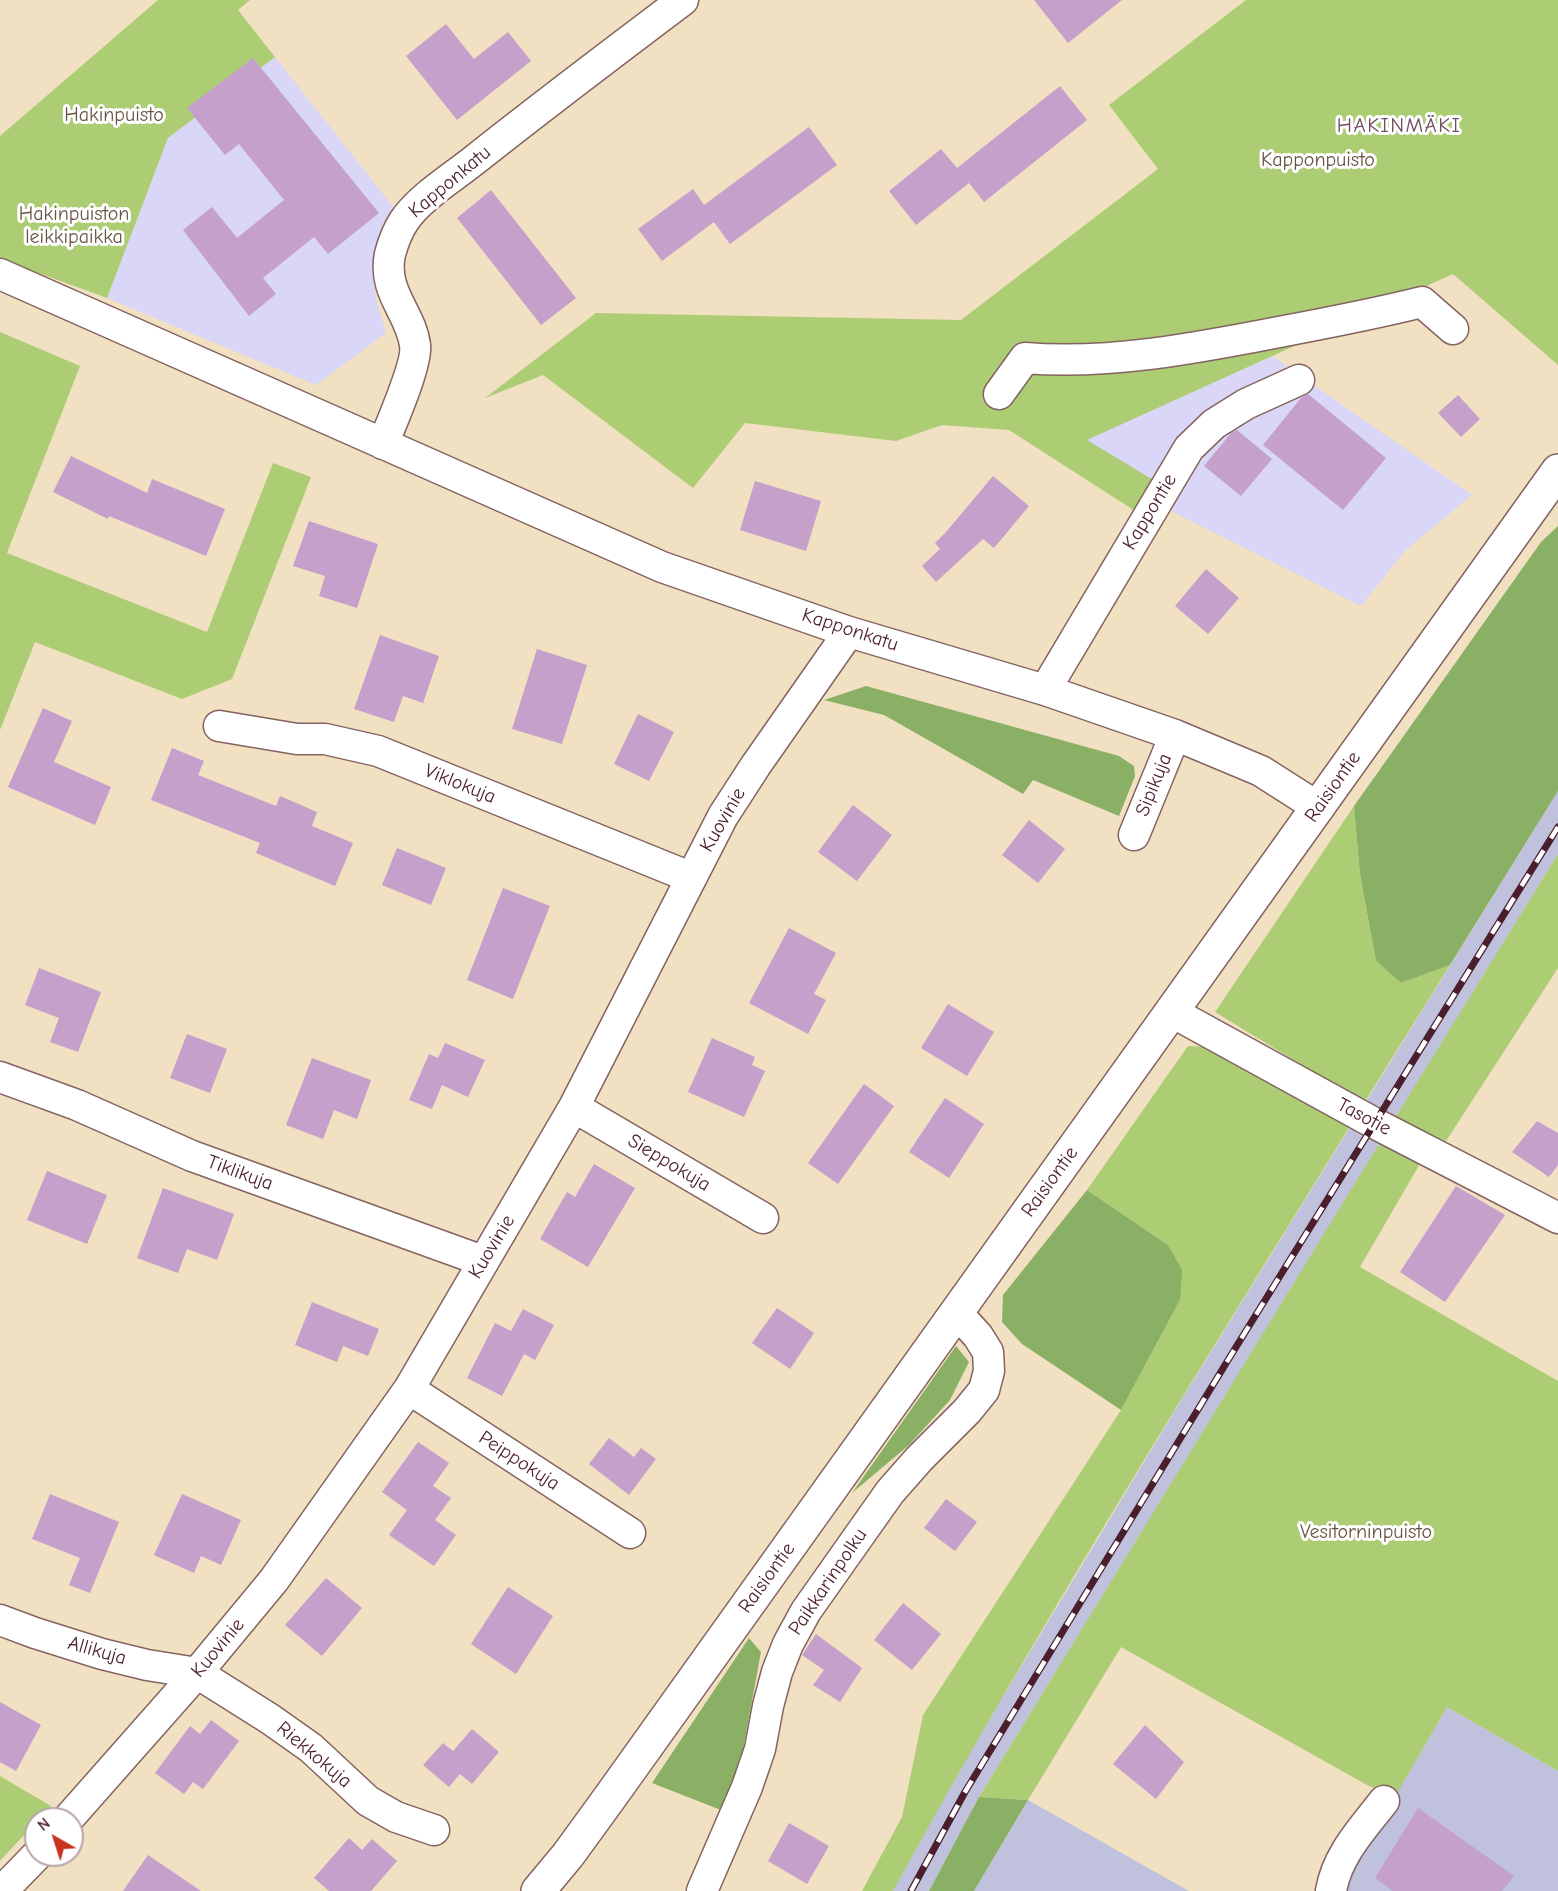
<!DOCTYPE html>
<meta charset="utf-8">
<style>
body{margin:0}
#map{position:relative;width:1558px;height:1891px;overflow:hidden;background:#f1e0c2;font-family:"Comic Neue",sans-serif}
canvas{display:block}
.north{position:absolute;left:24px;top:1807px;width:60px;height:60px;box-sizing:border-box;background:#fff;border:2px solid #b7a5aa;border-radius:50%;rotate:321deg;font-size:16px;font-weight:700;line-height:24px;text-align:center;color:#4a1f2b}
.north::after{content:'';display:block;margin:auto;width:21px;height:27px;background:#c8321e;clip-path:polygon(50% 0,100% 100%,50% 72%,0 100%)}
</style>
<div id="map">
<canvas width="1558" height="1891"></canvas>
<div class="north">N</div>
</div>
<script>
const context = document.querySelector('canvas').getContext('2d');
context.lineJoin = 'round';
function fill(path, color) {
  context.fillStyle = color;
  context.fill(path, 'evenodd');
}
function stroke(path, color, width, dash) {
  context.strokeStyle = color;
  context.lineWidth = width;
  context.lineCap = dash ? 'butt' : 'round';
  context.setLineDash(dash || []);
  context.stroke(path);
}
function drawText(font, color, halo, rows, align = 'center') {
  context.font = font + ' "Comic Neue",sans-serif';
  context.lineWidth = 6;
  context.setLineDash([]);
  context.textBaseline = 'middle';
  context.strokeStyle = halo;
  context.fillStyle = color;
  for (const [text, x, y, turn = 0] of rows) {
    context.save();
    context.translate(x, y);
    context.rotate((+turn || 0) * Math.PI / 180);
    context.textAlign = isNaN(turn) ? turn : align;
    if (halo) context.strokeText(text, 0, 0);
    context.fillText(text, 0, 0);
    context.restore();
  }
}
fill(new Path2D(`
 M 275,57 L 395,209 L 375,267 L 376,299 L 386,333 L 316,385 L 107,298 L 168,138 Z
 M 1272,356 L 1472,495 L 1405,551 L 1361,606 L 1155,503 L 1086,440 Z`), '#dad6f7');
fill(new Path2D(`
 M 1558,791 L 1558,854 L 979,1797 L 929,1891 L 893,1891 L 954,1778 L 1180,1402 Z
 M 1447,1707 L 1558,1771 L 1558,1891 L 1343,1891 L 1342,1887 Z
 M 1028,1800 L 1189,1891 L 974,1891 Z`), '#c0c2dd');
fill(new Path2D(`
 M 158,0 L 250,0 L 238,10 L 275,57 L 168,138 L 107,298 L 0,259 L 0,136 Z
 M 1246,0 L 1558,0 L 1558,365 L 1453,274 L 1087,440 L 1165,487 L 1146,518 L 1009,430 L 942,425 L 896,441 L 745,423 L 693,488 L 543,375 L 485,398 L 596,313 L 961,320 L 1158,169 L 1109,105 Z
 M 0,332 L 80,366 L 7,553 L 207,632 L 273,463 L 311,477 L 232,679 L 182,699 L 35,642 L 0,730 Z
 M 1354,806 L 1360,876 L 1376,961 L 1401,983 L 1450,965 L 1364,1103 L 1215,1012 Z
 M 1558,854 L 1558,968 L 1446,1141 L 1395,1118 Z
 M 1188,1046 L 1208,1047 L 1352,1123 C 1195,1377 1036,1630 893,1891 L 862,1891 L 902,1817 L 923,1715 L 1121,1410 L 1180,1300 L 1168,1245 L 1087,1190 Z
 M 1382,1139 L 1425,1155 L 1360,1267 L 1558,1381 L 1558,1771 L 1447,1707 L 1395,1797 L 1367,1785 L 1121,1647 L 1028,1800 L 979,1797 Z
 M 0,1776 L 51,1806 L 39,1819 L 36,1819 L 36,1822 L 0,1861 Z`), '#adcd75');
fill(new Path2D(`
 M 1558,526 L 1558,791 L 1450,965 L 1401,983 L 1376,961 L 1360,875 L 1354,806 L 1541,542 Z
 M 866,686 L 1119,756 L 1134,766 L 1135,776 L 1119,816 L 1033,780 L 1023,794 L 884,715 L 824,700 Z
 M 1087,1190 L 1168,1245 L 1182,1270 L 1180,1300 L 1121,1410 L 1022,1344 L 1002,1322 L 1003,1295 Z
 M 956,1346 L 969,1362 L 950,1400 L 909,1445 L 852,1493 Z
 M 749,1638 L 761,1652 L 731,1814 L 652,1783 Z
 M 979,1797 L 1028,1800 L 974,1891 L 929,1891 Z`), '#8ab066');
fill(new Path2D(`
 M 1034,0 L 1122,0 L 1068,43 Z
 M 446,24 L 474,59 L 508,32 L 531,61 L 457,120 L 406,56 Z
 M 253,58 L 379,213 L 328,254 L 314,237 L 263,278 L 276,294 L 249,316 L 183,230 L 212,207 L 237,238 L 284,200 L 239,144 L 225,155 L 187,108 Z
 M 1060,86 L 1087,120 L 984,202 L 969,183 L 916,225 L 889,191 L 941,149 L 957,168 Z
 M 809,127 L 837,165 L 730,244 L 714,222 L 662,261 L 638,229 L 693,189 L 704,205 Z
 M 491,190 L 576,298 L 541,325 L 457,218 Z
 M 1308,394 L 1386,458 L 1343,510 L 1263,445 L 1301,398 Z
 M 1458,395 L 1480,419 L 1461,437 L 1438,413 Z
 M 1237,430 L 1272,459 L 1241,496 L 1204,466 L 1231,433 Z
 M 71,456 L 147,493 L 152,479 L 225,509 L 206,556 L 109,516 L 108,519 L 53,492 Z
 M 993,476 L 1029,506 L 994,548 L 983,539 L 936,582 L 922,566 L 940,549 L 935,543 L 946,532 Z
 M 755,481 L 821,501 L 806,551 L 740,530 Z
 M 309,521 L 378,544 L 357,608 L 319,596 L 325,576 L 293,566 Z
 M 1206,569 L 1239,598 L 1208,634 L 1175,606 Z
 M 380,635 L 439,656 L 423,703 L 403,696 L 394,722 L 354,709 Z
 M 537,649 L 587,665 L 562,744 L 512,729 Z
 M 43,708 L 72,721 L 54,762 L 111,787 L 95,825 L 8,787 Z
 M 638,714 L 674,732 L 649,781 L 614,764 Z
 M 172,748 L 204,761 L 198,775 L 276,806 L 280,796 L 317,812 L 312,826 L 353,843 L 335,886 L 256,853 L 260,843 L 151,800 Z
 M 853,805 L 892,835 L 857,881 L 818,852 Z
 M 1029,820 L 1065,849 L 1038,883 L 1002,855 Z
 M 397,848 L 446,868 L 431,905 L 382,885 Z
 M 503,888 L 550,906 L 513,999 L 467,980 Z
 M 789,928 L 836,953 L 814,994 L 826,1000 L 808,1034 L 749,1003 Z
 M 39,968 L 101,992 L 78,1052 L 50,1042 L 59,1018 L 25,1005 Z
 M 948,1004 L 994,1032 L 967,1076 L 921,1048 Z
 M 187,1034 L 227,1049 L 210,1093 L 170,1078 Z
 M 712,1038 L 755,1057 L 752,1065 L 765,1071 L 744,1117 L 688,1092 Z
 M 445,1043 L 485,1060 L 468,1097 L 442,1085 L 432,1109 L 409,1100 L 429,1054 L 438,1058 Z
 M 312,1058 L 371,1080 L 357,1119 L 334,1110 L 323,1139 L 286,1125 Z
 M 864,1084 L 894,1106 L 838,1184 L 808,1163 Z
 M 945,1098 L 984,1124 L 949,1178 L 909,1152 Z
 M 1537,1121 L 1558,1133 L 1558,1165 L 1549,1177 L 1512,1152 Z
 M 594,1164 L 635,1188 L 588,1267 L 540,1239 L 567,1192 L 575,1197 Z
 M 47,1171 L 107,1195 L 87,1244 L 27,1220 Z
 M 1456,1186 L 1505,1215 L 1445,1302 L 1400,1272 Z
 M 163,1188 L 234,1214 L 217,1260 L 187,1249 L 178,1273 L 137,1258 Z
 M 312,1302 L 379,1329 L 368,1356 L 343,1346 L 337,1362 L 295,1345 Z
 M 777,1308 L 814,1333 L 790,1369 L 752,1343 Z
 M 523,1309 L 554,1325 L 535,1360 L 524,1354 L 502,1396 L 467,1378 L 495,1323 L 511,1331 Z
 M 609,1438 L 634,1457 L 641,1448 L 656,1459 L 629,1495 L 589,1464 Z
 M 418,1442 L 449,1463 L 433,1486 L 451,1498 L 435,1520 L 456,1535 L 434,1566 L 389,1535 L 407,1510 L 382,1492 Z
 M 50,1494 L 119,1522 L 90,1593 L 69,1585 L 80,1558 L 32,1539 Z
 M 182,1494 L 241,1520 L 221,1565 L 201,1556 L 194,1573 L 154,1555 Z
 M 946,1499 L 977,1522 L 955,1551 L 924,1528 Z
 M 326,1578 L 362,1608 L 322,1656 L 285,1625 Z
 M 508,1587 L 553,1616 L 516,1674 L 471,1644 Z
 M 903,1603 L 941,1634 L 912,1670 L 874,1640 Z
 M 816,1634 L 862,1668 L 840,1702 L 813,1685 L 824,1670 L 802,1655 Z
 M 0,1702 L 41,1725 L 16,1771 L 0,1762 Z
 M 211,1720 L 239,1741 L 203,1789 L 193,1782 L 184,1794 L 155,1773 L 190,1726 L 200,1734 Z
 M 1145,1725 L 1184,1762 L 1156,1799 L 1113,1764 Z
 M 472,1729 L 499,1752 L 472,1784 L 460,1774 L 449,1787 L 423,1765 L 443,1743 L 453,1751 Z
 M 1418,1808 L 1514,1876 L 1502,1891 L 1393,1891 L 1375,1878 Z
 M 789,1823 L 829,1846 L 807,1884 L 768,1861 Z
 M 349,1838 L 362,1850 L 372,1839 L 397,1861 L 371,1891 L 329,1891 L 314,1878 Z
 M 148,1855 L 201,1891 L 123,1891 Z`), '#c4a0cb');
const minor = new Path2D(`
 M 0,274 L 662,567 L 849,632 L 1045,690 L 1175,735 L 1261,771 L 1319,808
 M 999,394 L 1025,358 C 1108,365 1197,348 1279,332 C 1327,323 1374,314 1422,302 L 1453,329
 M 383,444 C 391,424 418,363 415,345 C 411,313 382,292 390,254 C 393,243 398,230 404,221 C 420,197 455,176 477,158 C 545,104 614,52 683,0
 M 1045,690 L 1189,448 L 1214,424 L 1246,404 L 1299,380
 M 219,726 L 297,739 L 325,739 L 378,751 L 690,877
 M 1134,835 L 1175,735
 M 1172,1012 L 1374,1123 L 1558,1218
 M 0,1077 L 77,1105 L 192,1156 L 483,1261
 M 574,1107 L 763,1218
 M 409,1389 L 630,1533
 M 0,1620 L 35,1633 L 102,1654 L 147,1665 L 197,1673 L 270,1719 L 311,1748 L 368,1801 L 396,1817 L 434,1830
 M 68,1819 L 197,1673 L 274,1580 L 409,1389 L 574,1107 L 723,816 L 756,765 L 849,632
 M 2,1891 L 37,1855
 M 702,1891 L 747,1787 L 760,1749 L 768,1706 L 777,1672 L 788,1644 L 806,1611 L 890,1492 L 919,1459 L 967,1411 L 984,1390 L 989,1371 L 988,1352 L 978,1336 L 957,1313
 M 1331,1891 C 1337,1855 1363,1828 1384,1801`);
const major = new Path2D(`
 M 538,1891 L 568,1855 L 608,1800 L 1558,471`);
stroke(minor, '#846360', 33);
stroke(major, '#846360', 36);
stroke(minor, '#fff', 30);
stroke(major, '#fff', 33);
const rail = new Path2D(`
 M 911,1891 L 965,1792 L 1236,1347 L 1558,827`);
stroke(rail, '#4a1f2b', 7);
stroke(rail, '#fff', 4.5, [14]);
drawText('20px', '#685341', '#fff', [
 ["Hakinpuisto",114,115],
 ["Kapponpuisto",1318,160],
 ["Hakinpuiston",74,214],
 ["leikkipaikka",74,237],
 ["Vesitorninpuisto",1366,1532]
]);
drawText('20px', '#4a1f2b', '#fff', [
 ["Kapponkatu",450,182,-40],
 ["Kappontie",1150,512,-59],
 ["Kapponkatu",850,630,18],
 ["Viklokuja",460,784,22],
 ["Sipikuja",1154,785,-68],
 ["Raisiontie",1333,787,-55],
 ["Kuovinie",723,820,-60],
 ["Tasotie",1364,1117,28],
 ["Sieppokuja",669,1163,31],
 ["Tiklikuja",240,1173,20],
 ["Raisiontie",1050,1182,-54],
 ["Kuovinie",492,1247,-59],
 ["Peippokuja",519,1461,33],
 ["Raisiontie",767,1578,-54],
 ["Paikkarinpolku",828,1582,-56],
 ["Kuovinie",218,1648,-50],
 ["Allikuja",97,1651,16],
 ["Riekkokuja",314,1755,40]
]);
context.letterSpacing = '1.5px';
drawText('21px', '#754c63', '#fff', [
 ["HAKINMÄKI",1399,126]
]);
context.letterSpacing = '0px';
</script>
